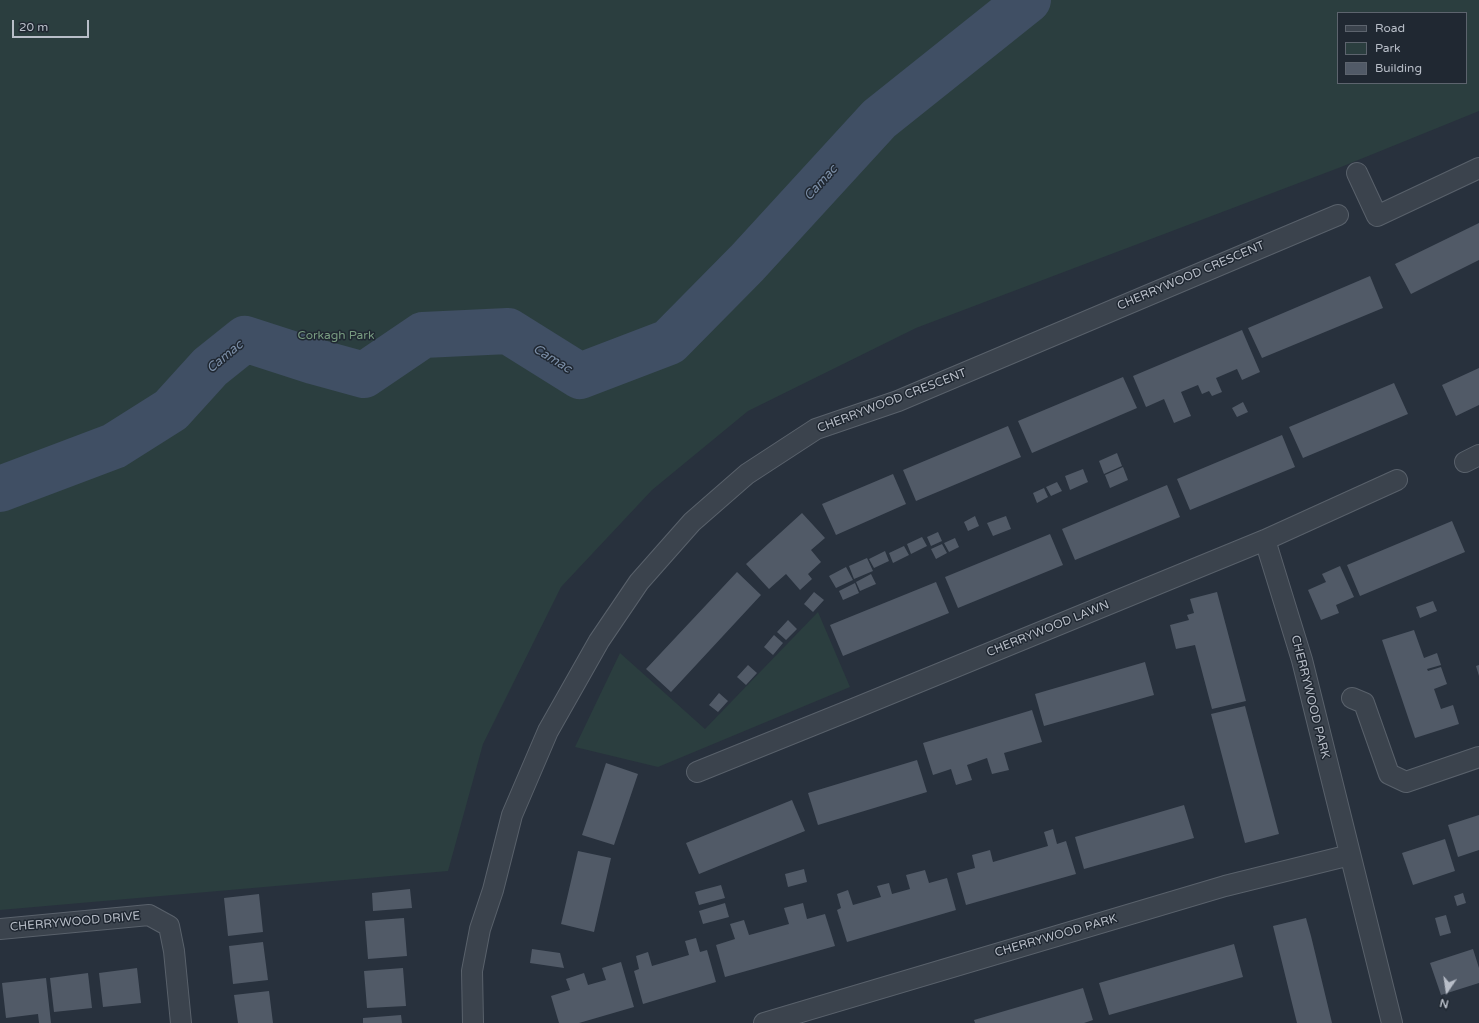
<!DOCTYPE html>
<style>
body{margin:0}
#map{position:relative;width:1479px;height:1023px;overflow:hidden;background:#28313d;font-family:"Varela Round",sans-serif}
canvas{display:block}
.legend{position:absolute;left:1337px;top:12px;width:130px;height:72px;box-sizing:border-box;background:#202832;border:1px solid #5d646e;margin:0;padding:5px 7px;list-style:none;font-size:12px;color:#b8bec8}
.legend li{display:flex;align-items:center;gap:8px;height:20px}
.legend b{width:20px;border:1px solid #5d646e}
.north{position:absolute;left:1427px;top:971px;width:40px;height:40px;-webkit-text-stroke:3px #202832;paint-order:stroke;rotate:193deg;font-size:11px;font-weight:700;line-height:16px;text-align:center;color:#b8bec8}
.north::after{content:'';display:block;margin:auto;width:14px;height:18px;background:#b8bec8;clip-path:polygon(50% 0,100% 100%,50% 72%,0 100%)}
.scale{position:absolute;left:12px;top:20px;width:77px;height:18px;box-sizing:border-box;border:2px solid #b8bec8;border-top:0;padding-left:5px;font-size:12px;line-height:14px;white-space:nowrap;color:#b8bec8;-webkit-text-stroke:3px #202832;paint-order:stroke}
</style>
<div id="map">
<canvas width="1479" height="1023"></canvas>
<ul class="legend">
<li><b style="height:5px;background:#3b434d"></b>Road</li>
<li><b style="height:11px;background:#2b3e3f"></b>Park</li>
<li><b style="height:11px;background:#515a67"></b>Building</li>
</ul>
<div class="north">N</div>
<div class="scale">20 m</div>
</div>
<script>
const context = document.querySelector('canvas').getContext('2d');
context.lineJoin = 'round';
function fill(path, color) {
  context.fillStyle = color;
  context.fill(path, 'evenodd');
}
function stroke(path, color, width, dash) {
  context.strokeStyle = color;
  context.lineWidth = width;
  context.lineCap = dash ? 'butt' : 'round';
  context.setLineDash(dash || []);
  context.stroke(path);
}
function drawText(font, color, halo, rows, align = 'center') {
  context.font = font + ' "Varela Round",sans-serif';
  context.lineWidth = 3;
  context.setLineDash([]);
  context.textBaseline = 'middle';
  context.strokeStyle = halo;
  context.fillStyle = color;
  for (const [text, x, y, turn = 0] of rows) {
    context.save();
    context.translate(x, y);
    context.rotate((+turn || 0) * Math.PI / 180);
    context.textAlign = isNaN(turn) ? turn : align;
    if (halo) context.strokeText(text, 0, 0);
    context.fillText(text, 0, 0);
    context.restore();
  }
}
fill(new Path2D(`
 M 0,0 L 1479,0 L 1479,111 L 1341,167 L 916,328 L 748,411 L 652,490 L 561,587 L 483,744 L 448,871 L 0,910 ZM 1338,13 L 1466,13 L 1466,83 L 1338,83 Z
 M 818,612 L 850,687 L 658,767 L 575,747 L 620,653 L 705,729 Z`), '#2b3e3f');
stroke(new Path2D(`
 M 0,489 L 114,446 L 171,410 L 210,367 L 245,339 L 313,361 L 364,375 L 423,335 L 508,331 L 580,376 L 669,342 L 747,263 L 879,119 L 1028,0`), '#404f64', 46);
fill(new Path2D(`
 M 1479,223 L 1479,260 L 1411,294 L 1395,264 Z
 M 1370,276 L 1383,308 L 1262,358 L 1248,328 Z
 M 1242,330 L 1260,372 L 1242,380 L 1237,369 L 1216,378 L 1222,392 L 1212,396 L 1209,391 L 1202,394 L 1198,385 L 1181,392 L 1191,416 L 1174,423 L 1164,399 L 1146,407 L 1133,376 Z
 M 1479,368 L 1479,405 L 1456,416 L 1442,385 Z
 M 1123,377 L 1137,408 L 1032,453 L 1018,421 Z
 M 1394,383 L 1408,414 L 1303,458 L 1289,427 Z
 M 1243,402 L 1248,412 L 1237,417 L 1232,408 Z
 M 1008,426 L 1021,457 L 916,501 L 903,470 Z
 M 1282,435 L 1295,467 L 1190,510 L 1177,479 Z
 M 1117,453 L 1122,466 L 1104,474 L 1099,461 Z
 M 1123,467 L 1128,480 L 1110,488 L 1105,475 Z
 M 1083,469 L 1088,482 L 1070,490 L 1065,476 Z
 M 893,474 L 906,504 L 836,535 L 822,504 Z
 M 1057,482 L 1062,491 L 1051,496 L 1046,487 Z
 M 1167,485 L 1180,517 L 1075,560 L 1062,529 Z
 M 1044,488 L 1048,497 L 1037,503 L 1033,493 Z
 M 802,513 L 825,538 L 811,550 L 821,562 L 808,574 L 812,579 L 800,590 L 786,574 L 769,589 L 746,564 Z
 M 975,516 L 979,526 L 968,531 L 964,522 Z
 M 1006,516 L 1011,529 L 993,536 L 987,523 Z
 M 1452,521 L 1465,552 L 1360,596 L 1347,565 Z
 M 938,532 L 942,541 L 931,546 L 927,537 Z
 M 1050,534 L 1063,565 L 958,608 L 945,577 Z
 M 922,537 L 927,546 L 911,554 L 907,544 Z
 M 955,538 L 959,547 L 949,552 L 944,543 Z
 M 942,544 L 947,553 L 936,559 L 931,549 Z
 M 904,546 L 909,555 L 893,563 L 889,553 Z
 M 885,551 L 889,561 L 874,568 L 869,559 Z
 M 867,558 L 873,571 L 854,579 L 849,566 Z
 M 1340,566 L 1354,597 L 1336,605 L 1339,613 L 1321,620 L 1308,590 L 1326,582 L 1322,574 Z
 M 846,567 L 853,580 L 836,588 L 829,576 Z
 M 737,572 L 761,595 L 671,692 L 646,669 Z
 M 871,574 L 876,584 L 860,591 L 856,582 Z
 M 936,582 L 949,613 L 843,656 L 830,625 Z
 M 855,583 L 859,593 L 843,600 L 839,591 Z
 M 814,592 L 824,600 L 813,612 L 804,604 Z
 M 1217,592 L 1246,701 L 1212,709 L 1195,645 L 1176,649 L 1170,625 L 1189,620 L 1187,615 L 1194,613 L 1190,599 Z
 M 1433,601 L 1437,611 L 1420,618 L 1416,607 Z
 M 788,620 L 797,629 L 786,640 L 777,632 Z
 M 1414,630 L 1424,658 L 1437,653 L 1441,665 L 1427,669 L 1428,671 L 1441,667 L 1447,684 L 1434,689 L 1441,709 L 1453,705 L 1459,724 L 1415,738 L 1382,640 Z
 M 774,635 L 783,643 L 773,655 L 764,647 Z
 M 1145,662 L 1154,695 L 1044,726 L 1035,694 Z
 M 748,665 L 757,673 L 746,685 L 737,677 Z
 M 1479,665 L 1479,676 L 1476,666 Z
 M 719,693 L 728,701 L 718,712 L 709,705 Z
 M 1245,706 L 1279,834 L 1245,843 L 1211,714 Z
 M 1032,710 L 1042,742 L 1004,753 L 1009,770 L 992,774 L 987,758 L 967,765 L 972,780 L 956,785 L 951,769 L 933,775 L 923,743 Z
 M 917,760 L 927,792 L 818,825 L 808,793 Z
 M 606,763 L 638,774 L 614,845 L 582,835 Z
 M 792,800 L 805,831 L 699,874 L 686,843 Z
 M 1184,805 L 1194,838 L 1084,869 L 1075,837 Z
 M 1479,815 L 1479,850 L 1458,857 L 1448,825 Z
 M 1053,829 L 1057,844 L 1066,841 L 1076,874 L 966,905 L 957,873 L 975,868 L 972,855 L 990,850 L 993,862 L 1048,846 L 1044,832 Z
 M 1445,839 L 1455,871 L 1413,885 L 1402,853 Z
 M 578,851 L 611,858 L 594,932 L 561,924 Z
 M 804,869 L 807,882 L 788,887 L 785,874 Z
 M 925,870 L 929,883 L 947,878 L 956,910 L 847,942 L 837,910 L 841,908 L 837,894 L 848,890 L 853,905 L 881,897 L 877,886 L 889,883 L 892,894 L 910,889 L 906,875 Z
 M 721,885 L 725,898 L 699,905 L 695,892 Z
 M 410,889 L 412,908 L 373,911 L 372,893 Z
 M 1463,893 L 1466,903 L 1457,906 L 1454,896 Z
 M 259,894 L 263,932 L 228,936 L 224,898 Z
 M 725,903 L 729,917 L 703,924 L 699,911 Z
 M 803,903 L 807,919 L 825,914 L 835,946 L 725,977 L 716,945 L 735,939 L 730,924 L 744,920 L 749,935 L 753,934 L 789,924 L 784,908 Z
 M 1446,915 L 1451,933 L 1440,936 L 1435,918 Z
 M 404,918 L 407,956 L 368,959 L 365,921 Z
 M 1306,918 L 1311,936 L 1332,1023 L 1297,1023 L 1291,999 L 1273,926 Z
 M 696,938 L 700,952 L 707,950 L 716,982 L 643,1004 L 634,971 L 639,969 L 636,956 L 648,952 L 652,966 L 689,955 L 685,941 Z
 M 263,942 L 268,980 L 233,984 L 229,946 Z
 M 1234,944 L 1243,977 L 1109,1015 L 1099,983 Z
 M 532,949 L 560,953 L 564,968 L 530,963 Z
 M 1473,949 L 1479,968 L 1479,983 L 1441,995 L 1430,963 Z
 M 621,962 L 634,1007 L 579,1023 L 559,1023 L 551,996 L 570,990 L 566,979 L 584,973 L 588,985 L 606,980 L 602,968 Z
 M 137,968 L 141,1003 L 103,1007 L 99,973 Z
 M 403,968 L 406,1006 L 367,1008 L 364,971 Z
 M 88,973 L 92,1008 L 54,1012 L 50,978 Z
 M 46,978 L 51,1023 L 39,1023 L 38,1014 L 6,1018 L 2,983 Z
 M 1083,988 L 1093,1020 L 1084,1023 L 975,1023 L 974,1020 Z
 M 269,991 L 273,1023 L 238,1023 L 234,995 Z
 M 401,1015 L 402,1023 L 363,1023 L 363,1018 Z`), '#515a67');
const street = new Path2D(`
 M 1357,173 L 1377,216 L 1479,168
 M 1465,462 L 1479,455
 M 1265,540 L 1302,660 L 1392,1023
 M 1352,698 L 1364,703 L 1389,774 L 1406,782 L 1479,757
 M 697,772 L 858,707 L 1265,540 L 1397,480
 M 0,929 L 149,915 L 169,926 L 174,951 L 181,1023
 M 473,1023 L 472,971 L 480,929 L 493,890 L 512,815 L 548,731 L 599,641 L 639,582 L 692,522 L 747,474 L 816,429 L 898,401 L 1338,215
 M 764,1023 L 1225,886 L 1350,855`);
stroke(street, '#59616b', 22);
stroke(street, '#3b434d', 20);
drawText('12px', '#b8bec8', '#202832', [
 ["CHERRYWOOD CRESCENT",1191,276,-23],
 ["CHERRYWOOD CRESCENT",892,401,-21],
 ["CHERRYWOOD LAWN",1048,629,-22],
 ["CHERRYWOOD PARK",1310,697,76],
 ["CHERRYWOOD DRIVE",75,922,-5],
 ["CHERRYWOOD PARK",1056,936,-16]
]);
drawText('12px', '#789b80', '#202832', [
 ["Corkagh Park",336,336]
]);
drawText('italic 13px', '#7c8fa8', '#202832', [
 ["Camac",821,183,-48],
 ["Camac",225,357,-40],
 ["Camac",552,359,32]
]);
</script>
